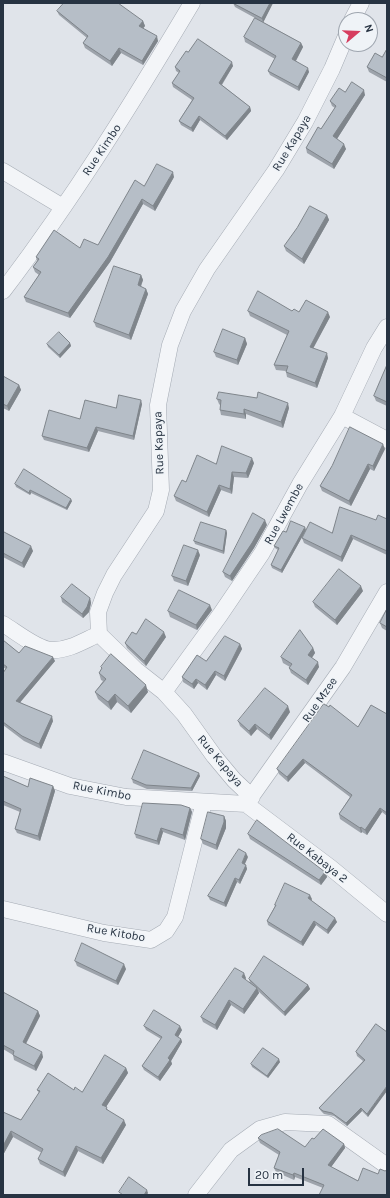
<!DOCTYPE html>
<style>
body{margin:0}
#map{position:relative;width:390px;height:1198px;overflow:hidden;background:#e0e4ea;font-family:Karla,sans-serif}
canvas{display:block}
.frame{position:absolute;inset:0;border:4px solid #273342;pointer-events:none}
.north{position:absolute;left:338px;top:12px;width:40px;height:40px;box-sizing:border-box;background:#eff3f7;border:1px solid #9fa6af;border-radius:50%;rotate:71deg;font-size:11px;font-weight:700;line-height:16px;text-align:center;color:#273342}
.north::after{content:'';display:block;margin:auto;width:14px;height:18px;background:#d63d5f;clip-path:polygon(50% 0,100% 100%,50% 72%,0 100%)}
.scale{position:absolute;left:248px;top:1168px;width:56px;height:18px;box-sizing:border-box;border:2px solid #273342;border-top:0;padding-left:5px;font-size:12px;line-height:14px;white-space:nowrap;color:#273342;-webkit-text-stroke:3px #eff3f7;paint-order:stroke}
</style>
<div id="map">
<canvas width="390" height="1198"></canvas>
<div class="frame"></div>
<div class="north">N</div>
<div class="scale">20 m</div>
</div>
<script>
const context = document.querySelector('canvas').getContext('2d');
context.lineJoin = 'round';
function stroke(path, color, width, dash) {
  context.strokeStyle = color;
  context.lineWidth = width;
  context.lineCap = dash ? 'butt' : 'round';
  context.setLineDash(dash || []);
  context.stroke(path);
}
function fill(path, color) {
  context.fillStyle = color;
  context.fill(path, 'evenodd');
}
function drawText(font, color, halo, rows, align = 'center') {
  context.font = font + ' Karla,sans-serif';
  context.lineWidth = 3;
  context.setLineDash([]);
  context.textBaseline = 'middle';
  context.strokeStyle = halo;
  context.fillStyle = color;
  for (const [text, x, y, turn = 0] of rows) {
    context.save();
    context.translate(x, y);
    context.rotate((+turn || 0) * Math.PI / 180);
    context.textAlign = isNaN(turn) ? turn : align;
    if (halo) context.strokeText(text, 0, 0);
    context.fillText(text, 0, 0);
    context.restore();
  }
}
const minor = new Path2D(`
 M 352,20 L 361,3
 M 3,171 L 63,207
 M 3,291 C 73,199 133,102 192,3
 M 342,416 L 387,440
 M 3,624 C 15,631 38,650 52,650 C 68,651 85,640 99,634
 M 164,692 L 220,615 L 262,553 L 300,484 L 342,416 L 374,348 L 387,327
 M 3,762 L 70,786 L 126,797 L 246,804
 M 252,797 L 234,780 L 214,756 L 184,714 L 164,692 L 136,670 L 99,634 L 98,612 L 105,593 L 114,575 L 156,511 L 161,490 L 158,405 L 170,345 L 183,311 L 207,269 L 276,170 L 305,122 L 332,69 L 346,36
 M 246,804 L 343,667 L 387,592
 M 246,804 L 331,868 L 387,914
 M 3,909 L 104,933 L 151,940 L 166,931 L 175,917 L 204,802
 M 196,1195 L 231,1150 L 260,1129 L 285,1122 L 328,1124 L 387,1166`);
stroke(minor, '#a5abb4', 17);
stroke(minor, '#f3f5f8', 16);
fill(new Path2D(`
 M 233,3 L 273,3 L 263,22 L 301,43 L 303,47 L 296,61 L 309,72 L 299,91 L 270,75 L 268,71 L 275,59 L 245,42 L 244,37 L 255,18 L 235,7 Z
 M 57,11 L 143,21 L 145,26 L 143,28 L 158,41 L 143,65 L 121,53 L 112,66 L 85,48 L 83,43 L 87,38 L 59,15 Z
 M 387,49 L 387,82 L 369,72 L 367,67 L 382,57 Z
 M 188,52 L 233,66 L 222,85 L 250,107 L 251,111 L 227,140 L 200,120 L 193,132 L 181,125 L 179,121 L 192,100 L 173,87 L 172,83 L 179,73 L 176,71 L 175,67 Z
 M 345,92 L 365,95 L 337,139 L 346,149 L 334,169 L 307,153 L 306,148 L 321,129 L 335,108 L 332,106 L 330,101 Z
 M 174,177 L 155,211 L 143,204 L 110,262 L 70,318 L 26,302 L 24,297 L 39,275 L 35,272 L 33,267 L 37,261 L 36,257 L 98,245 L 144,186 Z
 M 327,215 L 329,220 L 304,264 L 286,251 L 284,246 Z
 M 141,275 L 143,280 L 141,287 L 146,289 L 148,294 L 131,340 L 96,327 L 94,322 Z
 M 248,311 L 292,311 L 330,317 L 313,349 L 328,358 L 317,388 L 287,377 L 286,372 L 286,371 L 276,370 L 274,365 L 287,335 L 250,316 Z
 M 245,338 L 247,344 L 238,365 L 216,357 L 214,352 Z
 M 70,343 L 71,346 L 60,358 L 48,347 L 47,344 Z
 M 387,365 L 387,406 L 376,401 L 374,396 Z
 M 3,376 L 19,385 L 21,390 L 9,411 L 3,408 Z
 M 217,399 L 289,408 L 283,428 L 246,414 L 246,419 L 221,415 L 220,410 L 220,405 L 219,404 Z
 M 142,404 L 134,440 L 98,431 L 89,452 L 44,440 L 42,436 L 80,419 L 116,408 Z
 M 385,449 L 374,471 L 370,469 L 351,506 L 322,491 L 320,486 Z
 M 254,463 L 248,478 L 234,477 L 232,494 L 221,490 L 209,517 L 176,501 L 174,496 L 186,482 L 216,464 Z
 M 15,484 L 72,501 L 67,510 L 31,493 L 30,495 L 16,487 Z
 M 387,519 L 387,555 L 353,539 L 342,562 L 304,543 L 302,538 L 332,533 L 376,520 Z
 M 267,525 L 254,548 L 232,581 L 225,577 L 223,572 Z
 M 226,530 L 227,533 L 224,554 L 195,544 L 194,541 Z
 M 306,530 L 282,573 L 272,568 L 271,565 L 278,550 L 275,548 L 274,546 L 286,532 Z
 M 3,533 L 33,551 L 24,568 L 3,557 Z
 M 200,555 L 188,586 L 174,581 L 172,576 Z
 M 363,591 L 337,625 L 315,607 L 313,602 Z
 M 61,597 L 90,598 L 91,603 L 89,612 L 83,618 L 62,602 Z
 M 387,609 L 387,631 L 382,628 L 380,623 Z
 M 212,610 L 197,630 L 170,617 L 168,611 Z
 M 136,634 L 166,637 L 146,666 L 127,648 L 125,643 Z
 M 3,640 L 19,653 L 55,661 L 20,702 L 53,721 L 41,749 L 24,741 L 3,725 L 3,673 L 6,669 L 3,667 Z
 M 240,644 L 242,649 L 225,681 L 216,675 L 207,690 L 198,683 L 194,689 L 183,682 L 182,677 L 206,661 Z
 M 313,648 L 315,653 L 312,658 L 319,667 L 308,685 L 291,673 L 289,668 L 290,667 L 283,663 L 281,657 Z
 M 101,667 L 148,692 L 131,713 L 117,702 L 111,710 L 98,699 L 95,692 L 103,681 L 101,680 L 99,673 L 102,669 Z
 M 329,707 L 358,727 L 387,714 L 387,816 L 382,812 L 367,835 L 362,832 L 361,833 L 340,819 L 339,814 L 350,797 L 305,763 L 288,782 L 279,774 L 277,769 Z
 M 290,712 L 271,740 L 257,729 L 251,736 L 240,726 L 238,721 Z
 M 3,776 L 28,787 L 53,786 L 55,791 L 40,841 L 17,833 L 15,829 L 20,812 L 3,805 Z
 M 200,776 L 192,791 L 147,789 L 133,783 L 132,779 Z
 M 190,808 L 192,812 L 185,840 L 163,832 L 159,845 L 136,838 L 135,834 Z
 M 224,816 L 226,821 L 226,828 L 217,850 L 203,844 L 201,839 Z
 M 248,834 L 325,872 L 327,877 L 321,885 L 250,839 Z
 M 248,857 L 245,864 L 247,869 L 240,884 L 237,882 L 226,907 L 210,900 L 208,896 Z
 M 312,899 L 311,900 L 337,922 L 328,934 L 316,925 L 303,946 L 268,925 L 267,921 L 275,906 L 275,905 Z
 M 75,961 L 126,969 L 118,985 L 77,966 Z
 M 246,978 L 245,980 L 250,983 L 249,979 L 308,985 L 310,989 L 285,1016 L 258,991 L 259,993 L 244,1014 L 231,1005 L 217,1030 L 203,1022 L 201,1017 Z
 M 3,992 L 38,1011 L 40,1016 L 26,1044 L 43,1057 L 36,1071 L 14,1060 L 13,1055 L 3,1049 Z
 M 376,1024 L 368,1117 L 362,1111 L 347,1126 L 334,1116 L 324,1114 L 321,1111 L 319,1108 L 363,1061 L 357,1056 L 356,1052 Z
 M 144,1026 L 182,1030 L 178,1037 L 181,1039 L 182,1042 L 171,1061 L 172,1064 L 160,1081 L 144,1070 L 142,1066 L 161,1039 L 146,1030 Z
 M 280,1062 L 268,1078 L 252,1067 L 251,1064 Z
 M 126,1068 L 128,1073 L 106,1107 L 108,1110 L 126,1125 L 103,1164 L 78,1151 L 65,1177 L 40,1164 L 38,1159 L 42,1153 L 13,1137 L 3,1155 L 3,1112 L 21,1120 L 39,1093 L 37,1090 L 74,1090 L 82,1092 Z
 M 258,1138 L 305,1147 L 314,1139 L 344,1144 L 345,1148 L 331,1167 L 387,1195 L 323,1188 L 295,1177 L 294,1180 L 276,1172 L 274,1168 L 279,1155 L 260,1143 Z`), '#9da3ab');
fill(new Path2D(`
 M 270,3 L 273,3 L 263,23 L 262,18 Z
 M 143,21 L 145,26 L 141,31 L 139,26 Z
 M 157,36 L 158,41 L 143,65 L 142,61 Z
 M 301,43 L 303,47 L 294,64 L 292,59 Z
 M 119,48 L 121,53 L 112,66 L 110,61 Z
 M 232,62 L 233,66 L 220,87 L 219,83 Z
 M 308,68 L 309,72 L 299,91 L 298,87 Z
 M 364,90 L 365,95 L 335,142 L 333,136 Z
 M 250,107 L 251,111 L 227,140 L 225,136 Z
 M 199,116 L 200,120 L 193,132 L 191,128 Z
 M 344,144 L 346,149 L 334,169 L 332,164 Z
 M 173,172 L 174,177 L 155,211 L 153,206 Z
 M 142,199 L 143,204 L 110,262 L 70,318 L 68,313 Z
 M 327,215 L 329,220 L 304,264 L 302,259 Z
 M 141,275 L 143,280 L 139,290 L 138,285 Z
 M 146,289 L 148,294 L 131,340 L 129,335 Z
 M 328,312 L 330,317 L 311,352 L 310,347 Z
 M 245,338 L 247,344 L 238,365 L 237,360 Z
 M 70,343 L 71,346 L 60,358 L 59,355 Z
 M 327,353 L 328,358 L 317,388 L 315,383 Z
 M 19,385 L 21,390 L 9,411 L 7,406 Z
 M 141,400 L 142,404 L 134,440 L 133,436 Z
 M 288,403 L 289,408 L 283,428 L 281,422 Z
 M 244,409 L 246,414 L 246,419 L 244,414 Z
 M 96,427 L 98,431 L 89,452 L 87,448 Z
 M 383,444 L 385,449 L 374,471 L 373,466 Z
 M 252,458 L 254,463 L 248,478 L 246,473 Z
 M 368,464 L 370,469 L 351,506 L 349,501 Z
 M 232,472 L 234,477 L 232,494 L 230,489 Z
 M 219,485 L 221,490 L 209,517 L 207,512 Z
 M 30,490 L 31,493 L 30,495 L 29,493 Z
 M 71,499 L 72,501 L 67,510 L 66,508 Z
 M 265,520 L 267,525 L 254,548 L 232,581 L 230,576 Z
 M 305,527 L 306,530 L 282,573 L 281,570 Z
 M 226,530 L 227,533 L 224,554 L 223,551 Z
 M 351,535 L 353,539 L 342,562 L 341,557 Z
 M 31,546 L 33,551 L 24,568 L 22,563 Z
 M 198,550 L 200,555 L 188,586 L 186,581 Z
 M 361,586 L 363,591 L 337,625 L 335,620 Z
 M 90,598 L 91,603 L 89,612 L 83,618 L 82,614 Z
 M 210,605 L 212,610 L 197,630 L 196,625 Z
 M 164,632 L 166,637 L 146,666 L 144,661 Z
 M 240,644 L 242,649 L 225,681 L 224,676 Z
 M 313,648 L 315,653 L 310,660 L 308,655 Z
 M 53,657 L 55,661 L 18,705 L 16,701 Z
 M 318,662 L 319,667 L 308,685 L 306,680 Z
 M 215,671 L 216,675 L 207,690 L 205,685 Z
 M 196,679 L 198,683 L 194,689 L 192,684 Z
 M 146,685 L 148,692 L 131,713 L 128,706 Z
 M 115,694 L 117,702 L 111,710 L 108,702 Z
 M 288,706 L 290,712 L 271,740 L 269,735 Z
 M 52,716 L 53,721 L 41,749 L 39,744 Z
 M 255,724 L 257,729 L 251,736 L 249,731 Z
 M 303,759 L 305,763 L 288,782 L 287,777 Z
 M 199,773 L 200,776 L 192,791 L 191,788 Z
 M 53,786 L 55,791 L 40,841 L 38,836 Z
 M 190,808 L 192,812 L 185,840 L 183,835 Z
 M 380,808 L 382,812 L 367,835 L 365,830 Z
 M 224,816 L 226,821 L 226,828 L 217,850 L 216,845 Z
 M 361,827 L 362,832 L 361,833 L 360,828 Z
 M 161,828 L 163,832 L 159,845 L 157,841 Z
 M 246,853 L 248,857 L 243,867 L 242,863 Z
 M 246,865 L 247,869 L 240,884 L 239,880 Z
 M 325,872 L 327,877 L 321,885 L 319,880 Z
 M 235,878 L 237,882 L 226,907 L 224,903 Z
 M 310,895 L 312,899 L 310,903 L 308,898 Z
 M 335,918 L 337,922 L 328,934 L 327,930 Z
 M 314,921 L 316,925 L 303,946 L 301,942 Z
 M 124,964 L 126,969 L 118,985 L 116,981 Z
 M 244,973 L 246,978 L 244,982 L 242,977 Z
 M 308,985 L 310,989 L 285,1016 L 284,1012 Z
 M 257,988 L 259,993 L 244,1014 L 243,1009 Z
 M 229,1000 L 231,1005 L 217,1030 L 215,1025 Z
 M 38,1011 L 40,1016 L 24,1047 L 23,1042 Z
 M 180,1026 L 182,1030 L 177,1039 L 175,1035 Z
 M 181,1039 L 182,1042 L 171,1061 L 172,1064 L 160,1081 L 158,1077 L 168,1058 Z
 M 42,1052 L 43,1057 L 36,1071 L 34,1066 Z
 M 279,1059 L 280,1062 L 268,1078 L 267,1076 Z
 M 126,1068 L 128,1073 L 104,1110 L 102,1105 Z
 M 387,1086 L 387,1091 L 368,1117 L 367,1114 Z
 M 361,1108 L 362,1111 L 347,1126 L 346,1123 Z
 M 124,1120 L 126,1125 L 103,1164 L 101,1158 Z
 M 11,1131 L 13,1137 L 3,1155 L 3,1146 Z
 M 344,1144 L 345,1148 L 329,1170 L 328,1165 Z
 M 76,1146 L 78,1151 L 65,1177 L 63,1172 Z
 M 294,1173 L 295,1177 L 294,1180 L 293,1175 Z
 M 147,1190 L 148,1193 L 147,1195 L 144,1195 Z`), '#7f858b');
const building = new Path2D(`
 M 64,3 L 118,3 L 143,21 L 139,26 L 157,36 L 142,61 L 119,48 L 110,61 L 83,43 L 88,36 L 57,11 Z
 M 233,3 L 270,3 L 262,18 Z
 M 255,18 L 301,43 L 292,59 L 308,68 L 298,87 L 268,71 L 276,56 L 244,37 Z
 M 198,39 L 232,62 L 219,83 L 250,107 L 225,136 L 199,116 L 191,128 L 179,121 L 194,98 L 172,83 L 180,71 L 175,67 L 186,51 L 188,52 Z
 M 387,49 L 387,78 L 367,67 L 375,53 L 382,57 Z
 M 352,82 L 364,90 L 333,136 L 344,144 L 332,164 L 306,148 L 318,127 L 321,129 L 336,106 L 330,101 L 339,88 L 345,92 Z
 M 157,164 L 173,172 L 153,206 L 142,199 L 108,257 L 68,313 L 24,297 L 41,272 L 33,267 L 39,259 L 36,257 L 54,230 L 80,248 L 84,239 L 98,245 L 135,180 L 144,186 Z
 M 310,206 L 327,215 L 302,259 L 284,246 L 297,228 Z
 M 114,266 L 141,275 L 138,285 L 146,289 L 129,335 L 94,322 Z
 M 258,291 L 292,311 L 294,309 L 299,312 L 306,300 L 328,312 L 310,347 L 327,353 L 315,383 L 286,372 L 288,366 L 274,365 L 289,331 L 248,311 Z
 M 223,329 L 245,338 L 237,360 L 214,352 Z
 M 59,332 L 70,343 L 59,355 L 47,344 Z
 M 387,365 L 387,402 L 374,396 Z
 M 3,376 L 19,385 L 7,406 L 3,404 Z
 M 219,392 L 257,398 L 258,392 L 288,403 L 281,422 L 244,409 L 244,414 L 220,410 L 221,400 L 217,399 Z
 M 119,395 L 141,400 L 133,436 L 96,427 L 87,448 L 42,436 L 49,410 L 80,419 L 85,400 L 116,408 Z
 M 350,427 L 383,444 L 373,466 L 368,464 L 349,501 L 320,486 L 332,466 Z
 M 222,446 L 252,458 L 246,473 L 232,472 L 230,489 L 219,485 L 207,512 L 174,496 L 182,480 L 186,482 L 197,455 L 216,464 Z
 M 24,469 L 71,499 L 66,508 L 30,490 L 29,493 L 15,484 Z
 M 340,507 L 376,520 L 378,515 L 387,519 L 387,551 L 351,535 L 341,557 L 302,538 L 310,522 L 332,533 Z
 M 253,513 L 265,520 L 252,543 L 230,576 L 223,572 Z
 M 291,521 L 305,527 L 281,570 L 271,565 L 279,548 L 274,546 L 283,531 L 286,532 Z
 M 201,522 L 226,530 L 223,551 L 194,541 Z
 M 4,532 L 31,546 L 22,563 L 3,553 L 3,533 Z
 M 184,545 L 198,550 L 186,581 L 172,576 Z
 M 339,569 L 361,586 L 335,620 L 313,602 Z
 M 72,584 L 90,598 L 87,607 L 82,614 L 61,597 Z
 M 179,590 L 210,605 L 196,625 L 168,611 Z
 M 387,609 L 387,627 L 380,623 Z
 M 146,619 L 164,632 L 144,661 L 125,643 L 132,632 L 136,634 Z
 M 300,630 L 313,648 L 308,655 L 318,662 L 306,680 L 289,668 L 292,664 L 281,657 Z
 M 225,636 L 240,644 L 224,676 L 215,671 L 205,685 L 196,679 L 192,684 L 182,677 L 197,655 L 206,661 Z
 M 3,640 L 19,653 L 25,646 L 53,657 L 16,701 L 52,716 L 39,744 L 22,736 L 3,722 L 3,673 L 7,667 L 3,664 Z
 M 111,654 L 146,685 L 128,706 L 115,694 L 108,702 L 95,692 L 106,679 L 99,673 L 102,668 L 101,667 Z
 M 265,688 L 288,706 L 269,735 L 255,724 L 249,731 L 238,721 Z
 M 324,704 L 329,707 L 330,705 L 358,727 L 371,705 L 387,714 L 387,748 L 386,749 L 387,749 L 387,813 L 380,808 L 365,830 L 361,827 L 360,828 L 339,814 L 352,795 L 303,759 L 287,777 L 277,769 Z
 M 144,750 L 199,773 L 191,788 L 146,785 L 132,779 Z
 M 3,776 L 28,787 L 30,778 L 53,786 L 38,836 L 15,829 L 21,809 L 3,801 Z
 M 143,803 L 181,805 L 190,808 L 183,835 L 161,828 L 157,841 L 135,834 Z
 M 208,812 L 224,816 L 224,822 L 216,845 L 201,839 Z
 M 257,820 L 325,872 L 319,880 L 248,834 Z
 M 239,849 L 246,853 L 242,863 L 246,865 L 239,880 L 235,878 L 224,903 L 208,896 Z
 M 285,883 L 310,895 L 308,898 L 335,918 L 327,930 L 314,921 L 301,942 L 267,921 L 276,905 L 275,905 Z
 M 82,943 L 124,964 L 116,981 L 75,961 Z
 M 264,956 L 308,985 L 284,1012 L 249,979 Z
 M 235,968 L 244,973 L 242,977 L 257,988 L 243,1009 L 229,1000 L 215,1025 L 201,1017 Z
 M 3,992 L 38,1011 L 23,1042 L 42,1052 L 34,1066 L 13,1055 L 14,1051 L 3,1045 Z
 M 154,1010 L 180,1026 L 175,1035 L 181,1039 L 168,1058 L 170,1060 L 158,1077 L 142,1066 L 162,1037 L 144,1026 Z
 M 376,1024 L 387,1032 L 387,1086 L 367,1114 L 361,1108 L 346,1123 L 332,1113 L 323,1111 L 319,1108 L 365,1060 L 356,1052 Z
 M 263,1048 L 279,1059 L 267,1076 L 251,1064 Z
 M 105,1055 L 126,1068 L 102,1105 L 107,1107 L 106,1109 L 124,1120 L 101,1158 L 76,1146 L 63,1172 L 38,1159 L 43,1149 L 11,1131 L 3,1146 L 3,1112 L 21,1120 L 40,1091 L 37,1090 L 48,1073 L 74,1090 L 75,1087 L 82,1092 Z
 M 278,1129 L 305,1147 L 312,1138 L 314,1139 L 323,1129 L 344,1144 L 328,1165 L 358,1181 L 363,1168 L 378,1174 L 380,1169 L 385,1171 L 387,1170 L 387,1195 L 319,1195 L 324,1185 L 294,1173 L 293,1175 L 274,1168 L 280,1152 L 258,1138 L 261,1135 Z
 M 129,1177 L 147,1190 L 144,1195 L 123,1195 L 119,1192 Z`);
fill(building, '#b6bec7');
stroke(building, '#7f858b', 1);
drawText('12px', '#273342', '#eff3f7', [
 ["Rue Kapaya",292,143,-59],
 ["Rue Kimbo",102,150,-56],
 ["Rue Kapaya",159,443,-92],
 ["Rue Lwembe",284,514,-61],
 ["Rue Mzee",320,700,-55],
 ["Rue Kapaya",220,761,50],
 ["Rue Kimbo",102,791,11],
 ["Rue Kabaya 2",317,858,38],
 ["Rue Kitobo",116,933,10]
]);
</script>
